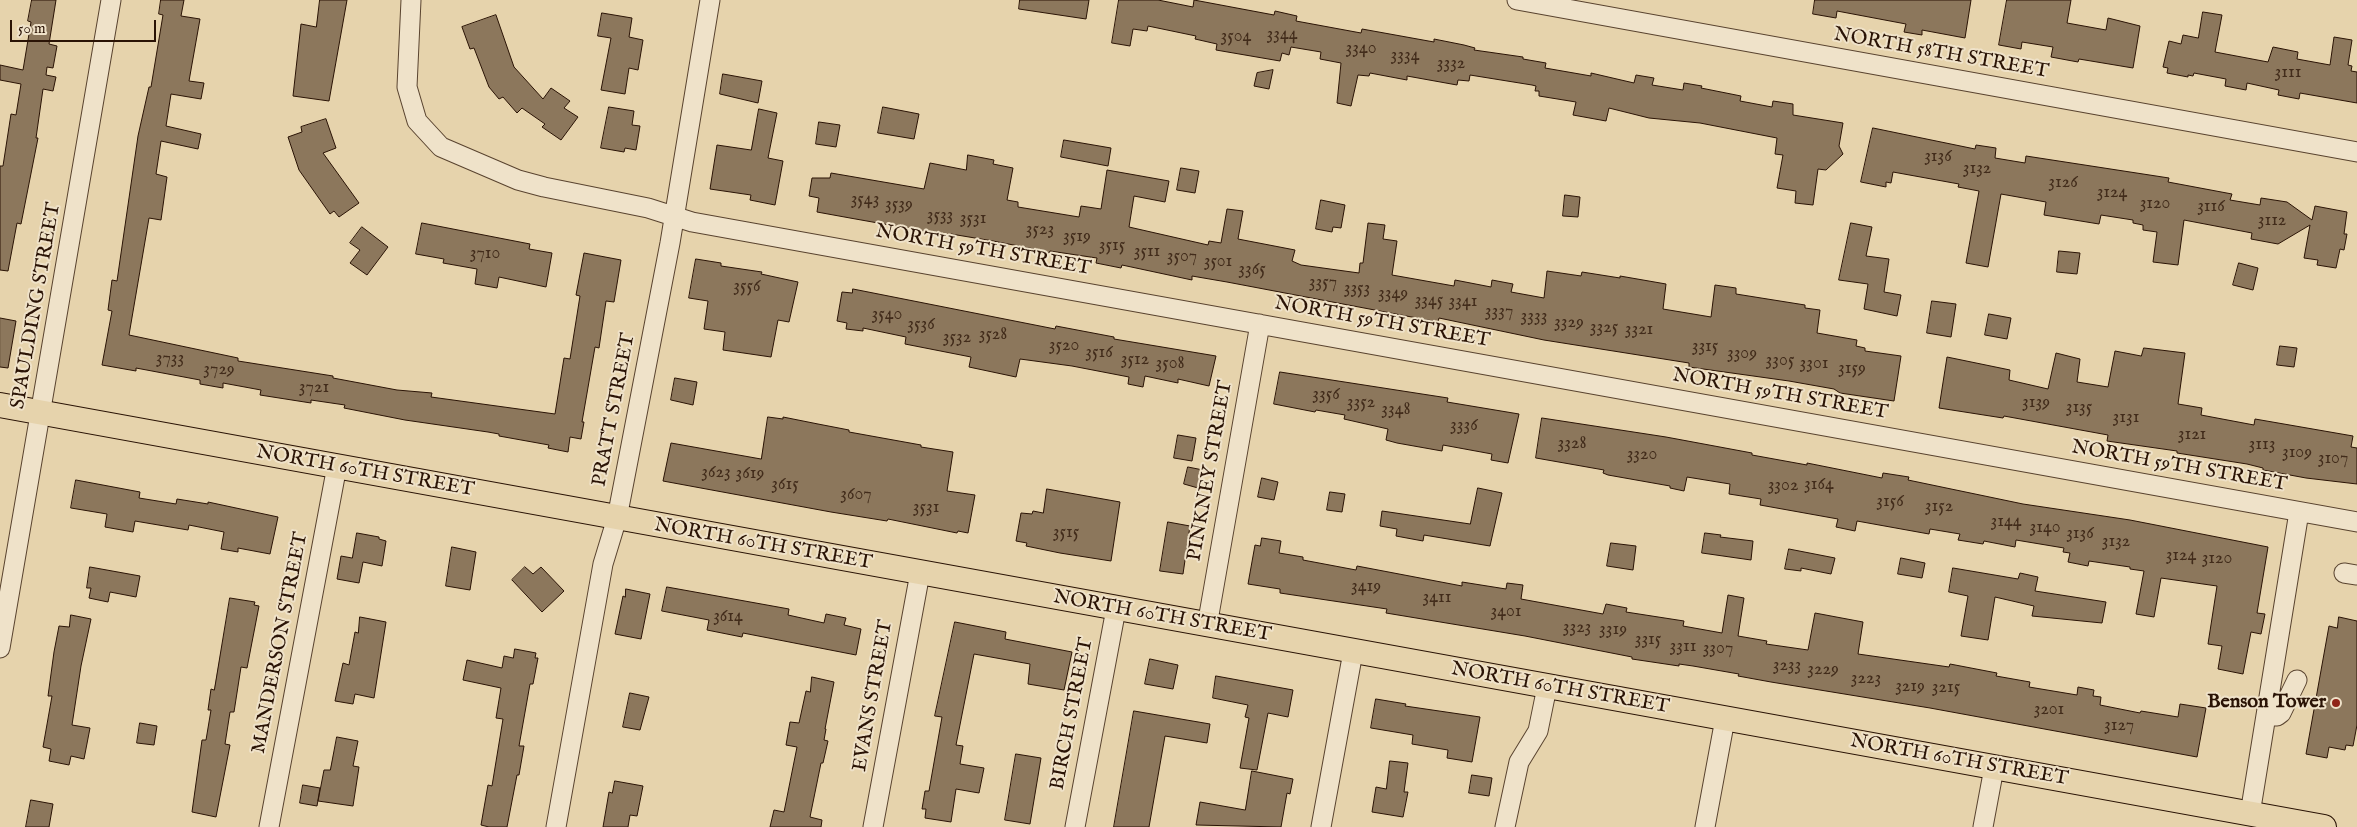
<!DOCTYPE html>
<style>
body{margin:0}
#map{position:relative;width:2357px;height:827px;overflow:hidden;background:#e6d3ac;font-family:"IM FELL English",serif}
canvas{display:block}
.scale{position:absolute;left:10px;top:20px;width:146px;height:22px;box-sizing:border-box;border:2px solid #2a1305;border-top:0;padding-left:6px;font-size:15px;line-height:18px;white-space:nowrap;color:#2a1305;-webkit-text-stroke:4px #efe2c9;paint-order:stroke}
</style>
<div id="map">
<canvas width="2357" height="827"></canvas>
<div class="scale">50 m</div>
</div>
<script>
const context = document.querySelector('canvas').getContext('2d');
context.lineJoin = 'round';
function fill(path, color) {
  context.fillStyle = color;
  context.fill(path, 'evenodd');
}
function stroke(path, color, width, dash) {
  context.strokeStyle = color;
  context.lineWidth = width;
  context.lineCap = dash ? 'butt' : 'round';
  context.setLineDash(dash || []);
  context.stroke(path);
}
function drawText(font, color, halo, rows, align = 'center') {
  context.font = font + ' "IM FELL English",serif';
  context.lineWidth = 4;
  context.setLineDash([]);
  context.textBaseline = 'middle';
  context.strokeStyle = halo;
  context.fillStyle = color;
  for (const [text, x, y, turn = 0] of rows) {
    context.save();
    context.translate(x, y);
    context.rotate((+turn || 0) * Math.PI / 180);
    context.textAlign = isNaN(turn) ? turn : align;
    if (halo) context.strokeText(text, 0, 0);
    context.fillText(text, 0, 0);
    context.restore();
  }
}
const building = new Path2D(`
 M 32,0 L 56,0 L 49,44 L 57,46 L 53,68 L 47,67 L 46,75 L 56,77 L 53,91 L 43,89 L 36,138 L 38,138 L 21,224 L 17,223 L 8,271 L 0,270 L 0,166 L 3,166 L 11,114 L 16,115 L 21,84 L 0,80 L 0,65 L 23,70 L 31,22 L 28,21 Z
 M 161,0 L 184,0 L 181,16 L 200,19 L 189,81 L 204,83 L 201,99 L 171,94 L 166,126 L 201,134 L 198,149 L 161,141 L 156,174 L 167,177 L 161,220 L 149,218 L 129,335 L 238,358 L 238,361 L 333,376 L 333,378 L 397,390 L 432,393 L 431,397 L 555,414 L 564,358 L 570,359 L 580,296 L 576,295 L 584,253 L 621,260 L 614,302 L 606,301 L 599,348 L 595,347 L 582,422 L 584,422 L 581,439 L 570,437 L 568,452 L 548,448 L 549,445 L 499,436 L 499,434 L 488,432 L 405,420 L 344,408 L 345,405 L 311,400 L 311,403 L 260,395 L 261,390 L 223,383 L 223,388 L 200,384 L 200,380 L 136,368 L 136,371 L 102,365 L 112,311 L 108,310 L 112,280 L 117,281 L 138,136 L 149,87 L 151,87 L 163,15 L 159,14 Z
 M 320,0 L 347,0 L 329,101 L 293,96 L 301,24 L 316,27 Z
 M 1020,0 L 1089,0 L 1086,19 L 1019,9 Z
 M 1119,0 L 1158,0 L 1193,7 L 1194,0 L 1274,15 L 1275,11 L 1297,16 L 1296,21 L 1361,33 L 1362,29 L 1434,42 L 1434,39 L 1464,45 L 1475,48 L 1474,50 L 1523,57 L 1523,59 L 1546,63 L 1545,68 L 1591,76 L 1591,73 L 1634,83 L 1636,75 L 1654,78 L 1652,85 L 1683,90 L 1684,83 L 1702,86 L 1701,88 L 1741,96 L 1740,101 L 1772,107 L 1773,101 L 1793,104 L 1793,115 L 1843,123 L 1839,146 L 1843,154 L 1826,170 L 1818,169 L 1813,205 L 1795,203 L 1796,191 L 1777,188 L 1783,155 L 1775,154 L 1777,138 L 1700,123 L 1649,118 L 1609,108 L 1606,121 L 1573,115 L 1576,102 L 1539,96 L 1539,91 L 1535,91 L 1536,86 L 1532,85 L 1470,75 L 1469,81 L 1458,80 L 1457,85 L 1407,76 L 1407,80 L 1370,73 L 1369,76 L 1358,75 L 1351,106 L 1337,103 L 1341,63 L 1320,59 L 1321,52 L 1291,47 L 1289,55 L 1282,53 L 1280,61 L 1216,50 L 1217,44 L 1195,39 L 1196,36 L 1148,26 L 1147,31 L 1133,29 L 1130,46 L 1112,43 Z
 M 1815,0 L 1971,0 L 1965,38 L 1922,30 L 1922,35 L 1904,32 L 1906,24 L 1837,11 L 1836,18 L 1813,14 Z
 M 2007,0 L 2071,0 L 2067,23 L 2106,30 L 2108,18 L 2140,26 L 2133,68 L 2079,59 L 2078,62 L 2051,57 L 2053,47 L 2022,42 L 2021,49 L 1999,45 Z
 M 2203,12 L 2222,15 L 2215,52 L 2268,62 L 2273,47 L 2298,52 L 2297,59 L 2330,65 L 2334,37 L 2352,40 L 2348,65 L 2352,66 L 2351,71 L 2357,72 L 2357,103 L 2300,93 L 2299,99 L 2278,95 L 2279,90 L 2247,83 L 2246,90 L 2225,86 L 2226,79 L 2194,73 L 2193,76 L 2188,75 L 2188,77 L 2167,73 L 2168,68 L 2163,67 L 2169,41 L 2181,44 L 2183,35 L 2198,38 Z
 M 602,13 L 632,18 L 629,37 L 643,40 L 638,70 L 629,68 L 625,94 L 601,90 L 611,38 L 598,36 Z
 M 496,15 L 514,67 L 543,99 L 551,88 L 570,101 L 564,108 L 578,117 L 561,140 L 542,127 L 545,124 L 522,108 L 517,113 L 503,97 L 499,99 L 489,87 L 474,48 L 470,49 L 462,27 Z
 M 1273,70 L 1269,89 L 1254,86 L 1257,73 Z
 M 723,74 L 762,81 L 758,103 L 720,94 Z
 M 609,107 L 634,111 L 632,125 L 640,126 L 636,150 L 625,148 L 624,152 L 601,148 Z
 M 883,107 L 919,114 L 914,139 L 878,133 Z
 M 759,109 L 777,113 L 768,158 L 783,161 L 775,205 L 750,200 L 751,195 L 710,189 L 717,145 L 751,150 Z
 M 326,119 L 336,148 L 323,153 L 359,203 L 339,217 L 334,211 L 330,214 L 299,170 L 288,137 L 302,132 L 301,127 Z
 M 819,122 L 840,125 L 836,147 L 816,144 Z
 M 1873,128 L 1975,149 L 1976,145 L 1996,148 L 1995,158 L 2025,163 L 2026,156 L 2169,178 L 2168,182 L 2232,194 L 2230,200 L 2260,205 L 2261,198 L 2287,202 L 2312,220 L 2315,206 L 2347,212 L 2344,234 L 2347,234 L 2344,250 L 2340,249 L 2336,268 L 2317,265 L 2318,260 L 2304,258 L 2310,225 L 2278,244 L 2251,239 L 2252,233 L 2184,220 L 2178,265 L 2153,262 L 2157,232 L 2143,230 L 2143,225 L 2133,223 L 2133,220 L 2101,215 L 2099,224 L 2044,215 L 2046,202 L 2001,194 L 1988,267 L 1966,263 L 1979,191 L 1958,187 L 1959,184 L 1893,172 L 1891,183 L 1886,182 L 1886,187 L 1861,182 Z
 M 1064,140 L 1111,148 L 1108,166 L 1061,157 Z
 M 968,155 L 994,160 L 993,164 L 1013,168 L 1007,200 L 1018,202 L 1018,207 L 1079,217 L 1081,206 L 1101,209 L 1107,170 L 1169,181 L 1165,202 L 1134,196 L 1129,227 L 1208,245 L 1209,241 L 1221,243 L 1227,209 L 1243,211 L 1238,239 L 1295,250 L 1292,261 L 1301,265 L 1359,273 L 1360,263 L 1363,263 L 1368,223 L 1385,225 L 1383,239 L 1397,241 L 1392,275 L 1454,286 L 1455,280 L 1491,287 L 1492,280 L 1513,284 L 1511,292 L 1544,298 L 1547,271 L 1581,276 L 1582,272 L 1620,278 L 1620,276 L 1666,284 L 1663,309 L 1711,317 L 1715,285 L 1736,288 L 1736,294 L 1805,305 L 1805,308 L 1820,310 L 1817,333 L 1857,340 L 1856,346 L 1865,348 L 1865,351 L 1901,356 L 1894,401 L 1840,393 L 1834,389 L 1789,381 L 1689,367 L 1689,363 L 1544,340 L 1439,318 L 1438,322 L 1227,282 L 1192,276 L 1192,280 L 1122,265 L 1121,268 L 1096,263 L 1097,258 L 1050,251 L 1049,253 L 1034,251 L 1034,249 L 993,241 L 951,234 L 951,236 L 850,218 L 817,212 L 819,198 L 809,196 L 812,178 L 830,178 L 831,173 L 924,189 L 930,163 L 966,170 Z
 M 1181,168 L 1199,171 L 1195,193 L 1177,190 Z
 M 1565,195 L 1580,197 L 1578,217 L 1563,216 Z
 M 1321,200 L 1345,205 L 1341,228 L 1333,227 L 1332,232 L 1316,229 Z
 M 422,223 L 530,244 L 529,249 L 552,253 L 546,287 L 499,277 L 497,288 L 475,284 L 477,269 L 443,263 L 444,259 L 416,254 Z
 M 1851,223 L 1872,227 L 1866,256 L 1889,259 L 1884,292 L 1901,295 L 1897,316 L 1864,309 L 1868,284 L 1839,280 Z
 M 362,227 L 388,247 L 367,275 L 350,263 L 360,250 L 350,243 Z
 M 2059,251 L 2080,253 L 2077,274 L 2057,272 Z
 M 696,259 L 721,263 L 721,266 L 762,272 L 761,274 L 798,282 L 789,322 L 778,320 L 771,357 L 723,350 L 725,332 L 704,329 L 708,301 L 689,298 Z
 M 2239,263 L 2258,268 L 2253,290 L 2233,285 Z
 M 853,289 L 1055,329 L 1056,326 L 1114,337 L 1114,339 L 1216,356 L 1209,386 L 1178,379 L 1178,383 L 1145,376 L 1143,387 L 1128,384 L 1129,377 L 1072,366 L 1020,359 L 1016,377 L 969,367 L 971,357 L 905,344 L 906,337 L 863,328 L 863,331 L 846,329 L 847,323 L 837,321 L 842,292 L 852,293 Z
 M 1932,301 L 1956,304 L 1951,337 L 1927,333 Z
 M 1989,314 L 2011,318 L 2007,339 L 1985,335 Z
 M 0,318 L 16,321 L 8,368 L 0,367 Z
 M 2280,346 L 2297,348 L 2294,367 L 2277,365 Z
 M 2144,348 L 2185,353 L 2178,404 L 2202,408 L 2201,415 L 2254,425 L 2255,419 L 2353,436 L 2351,447 L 2357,448 L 2357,484 L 2306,478 L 2263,470 L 2263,468 L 2247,464 L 2177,453 L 2177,451 L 2107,441 L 2108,435 L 2004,416 L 2003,418 L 1939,408 L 1947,357 L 2010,370 L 2009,380 L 2048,389 L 2056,353 L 2080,359 L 2077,382 L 2108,387 L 2115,351 L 2141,356 Z
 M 1280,372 L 1422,394 L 1448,398 L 1447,402 L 1519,414 L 1508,463 L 1491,460 L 1492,454 L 1443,445 L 1442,451 L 1397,443 L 1386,440 L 1388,429 L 1344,419 L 1345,415 L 1316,410 L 1315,412 L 1274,404 Z
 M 675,378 L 697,382 L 693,405 L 671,400 Z
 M 768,417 L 783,419 L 783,417 L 818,424 L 849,430 L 849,432 L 921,445 L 921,447 L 953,452 L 947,491 L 975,495 L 968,533 L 958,531 L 957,533 L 888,519 L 887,521 L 831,512 L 663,481 L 671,443 L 761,459 Z
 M 1542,418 L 1666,437 L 1752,453 L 1752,455 L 1807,465 L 1807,463 L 1882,478 L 1883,473 L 1909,477 L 1908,480 L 2023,504 L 2130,520 L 2268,547 L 2257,613 L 2265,614 L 2261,634 L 2251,632 L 2243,674 L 2218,669 L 2222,646 L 2208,644 L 2217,586 L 2161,578 L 2154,617 L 2136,614 L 2144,571 L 2130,569 L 2130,567 L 2089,561 L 2088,566 L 2068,562 L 2070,553 L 2063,552 L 2064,548 L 2016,540 L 2015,547 L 1984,541 L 1983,544 L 1958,540 L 1960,534 L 1930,529 L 1929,534 L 1857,521 L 1855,531 L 1836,527 L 1838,519 L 1760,505 L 1761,499 L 1729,494 L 1730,484 L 1687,477 L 1684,491 L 1670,488 L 1670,486 L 1608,475 L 1603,473 L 1604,470 L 1536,458 Z
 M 1178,435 L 1196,438 L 1192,461 L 1174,458 Z
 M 1188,467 L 1203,470 L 1198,488 L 1184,484 Z
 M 1262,478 L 1278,482 L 1274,500 L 1258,497 Z
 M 76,480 L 140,492 L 139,498 L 176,504 L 177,499 L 208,504 L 208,502 L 278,517 L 270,554 L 238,548 L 238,552 L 221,549 L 224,532 L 189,525 L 188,530 L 135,521 L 133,532 L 105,527 L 107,514 L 71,508 Z
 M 1478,488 L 1502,493 L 1490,546 L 1424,535 L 1423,541 L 1396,536 L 1397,529 L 1380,526 L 1382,511 L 1470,524 Z
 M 1047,489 L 1120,502 L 1111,561 L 1060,553 L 1026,546 L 1027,543 L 1016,541 L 1021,513 L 1032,514 L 1033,511 L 1043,513 Z
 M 1330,492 L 1345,494 L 1342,512 L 1327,510 Z
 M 1168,522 L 1190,526 L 1183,574 L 1160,571 Z
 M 357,533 L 379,537 L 379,539 L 386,541 L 382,566 L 363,562 L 359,583 L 337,579 L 341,556 L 352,558 Z
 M 1705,533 L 1721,535 L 1720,537 L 1753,541 L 1751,560 L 1702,553 Z
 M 1262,538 L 1281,541 L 1279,553 L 1303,557 L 1303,560 L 1356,570 L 1357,566 L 1462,586 L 1462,582 L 1506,589 L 1507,583 L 1523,585 L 1521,599 L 1603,614 L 1606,604 L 1627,608 L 1626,612 L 1684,621 L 1683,626 L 1722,633 L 1728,595 L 1744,598 L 1738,636 L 1767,641 L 1766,644 L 1808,650 L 1815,613 L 1863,622 L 1858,654 L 1949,667 L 1950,664 L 1997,673 L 1996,676 L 2030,682 L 2029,687 L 2077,695 L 2078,687 L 2094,690 L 2093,696 L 2101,697 L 2100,705 L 2140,713 L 2141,711 L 2178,717 L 2180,704 L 2206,708 L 2197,757 L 1930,708 L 1771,682 L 1738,676 L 1739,674 L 1693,666 L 1679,664 L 1679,666 L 1632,659 L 1632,657 L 1525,636 L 1386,613 L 1387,609 L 1280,593 L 1280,589 L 1248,584 L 1255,545 L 1260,546 Z
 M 1611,543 L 1636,546 L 1633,570 L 1607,566 Z
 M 452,547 L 476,552 L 470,590 L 446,586 Z
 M 1789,549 L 1835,558 L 1831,574 L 1801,568 L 1801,571 L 1785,569 Z
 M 1901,558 L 1925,563 L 1922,578 L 1898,574 Z
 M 90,567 L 140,576 L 136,597 L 110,592 L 108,602 L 89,598 L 91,588 L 87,588 Z
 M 525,567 L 533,574 L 541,567 L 564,591 L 542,612 L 512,580 Z
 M 1953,568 L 2018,579 L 2020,573 L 2038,577 L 2035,591 L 2106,602 L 2102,623 L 2032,616 L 2034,606 L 1995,597 L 1988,640 L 1961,636 L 1968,596 L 1949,592 Z
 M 667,587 L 789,609 L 788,615 L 824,623 L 826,614 L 846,618 L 844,625 L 861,629 L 856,655 L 743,633 L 742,637 L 707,630 L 709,620 L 662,611 Z
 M 626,589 L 650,594 L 641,639 L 615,634 L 623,596 L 625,597 Z
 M 230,598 L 255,602 L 254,605 L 259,606 L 247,668 L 241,667 L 234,712 L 230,712 L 225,744 L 230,745 L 216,817 L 192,812 L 202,740 L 206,740 L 211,710 L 208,710 L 211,689 L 214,690 Z
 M 71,615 L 91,619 L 81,666 L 72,725 L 90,728 L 84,759 L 71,756 L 69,765 L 49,761 L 51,749 L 43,747 L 52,696 L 48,696 L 54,652 L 59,626 L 69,627 Z
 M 360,617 L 386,622 L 374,698 L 355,694 L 353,704 L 335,701 L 343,663 L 349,665 L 355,632 L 358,633 Z
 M 2339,617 L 2357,621 L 2357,725 L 2353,746 L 2346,745 L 2345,750 L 2329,747 L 2327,758 L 2306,754 L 2329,626 L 2337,628 Z
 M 955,622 L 1006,632 L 1005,639 L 1072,652 L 1064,690 L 1028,684 L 1030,664 L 974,654 L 956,745 L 963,746 L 960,764 L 984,768 L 979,793 L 956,789 L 951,822 L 925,818 L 926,809 L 922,809 L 925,791 L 929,791 L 942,717 L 935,716 Z
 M 515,649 L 536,653 L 535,658 L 538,658 L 533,684 L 530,684 L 519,746 L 524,746 L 519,775 L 517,775 L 507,827 L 489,827 L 481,825 L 488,785 L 492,786 L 503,719 L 496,718 L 501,688 L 463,680 L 467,660 L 502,668 L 504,656 L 513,658 Z
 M 1150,659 L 1178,665 L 1173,689 L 1145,684 Z
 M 1216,676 L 1293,690 L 1288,717 L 1268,713 L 1257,770 L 1240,768 L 1249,718 L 1245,717 L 1248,705 L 1213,698 Z
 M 812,677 L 834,682 L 825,729 L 826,729 L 824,740 L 828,741 L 823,763 L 821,763 L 810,817 L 822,820 L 821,827 L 770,827 L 774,810 L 784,812 L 797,747 L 786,745 L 790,722 L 799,723 L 806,691 L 810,692 Z
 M 630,693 L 649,697 L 640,730 L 623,727 Z
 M 1376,699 L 1406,704 L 1405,706 L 1480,717 L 1472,762 L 1447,758 L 1448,750 L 1412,744 L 1413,735 L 1371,728 Z
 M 1134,711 L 1210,724 L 1207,743 L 1165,736 L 1149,827 L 1114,827 Z
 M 140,723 L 157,726 L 154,745 L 137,743 Z
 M 337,737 L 358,741 L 353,766 L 359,767 L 353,806 L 318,801 L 324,770 L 330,770 Z
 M 1016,754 L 1041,758 L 1030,824 L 1005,820 Z
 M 1390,761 L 1408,763 L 1404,792 L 1408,792 L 1403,817 L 1372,812 L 1376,787 L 1386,789 Z
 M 1252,771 L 1293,779 L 1290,794 L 1287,793 L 1281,827 L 1196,825 L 1200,802 L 1245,810 Z
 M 1472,775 L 1492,778 L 1489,796 L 1469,793 Z
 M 615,781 L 643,786 L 637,816 L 630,815 L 628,827 L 603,827 L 609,792 L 612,793 Z
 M 303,785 L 320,788 L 317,806 L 300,803 Z
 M 31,800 L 53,804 L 49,827 L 26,827 Z`);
fill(building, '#8c775c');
stroke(building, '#2a1305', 1);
const minor = new Path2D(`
 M 411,0 L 407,87 L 417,121 L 441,147 L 518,180 L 544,187 L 648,208 L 692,222 L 2357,522
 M 1517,0 L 2357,152
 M 2344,573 L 2357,575
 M 1207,626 L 1260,324
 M 0,648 L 111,0
 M 2266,715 L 2277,716 L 2281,713 L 2297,680
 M 2250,814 L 2299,512
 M 269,827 L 337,466
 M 556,827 L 603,564 L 617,518 L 670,243 L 710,0
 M 873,827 L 920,573
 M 1075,827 L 1116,609
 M 1321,827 L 1353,652
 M 1505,827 L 1519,762 L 1538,731 L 1547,687
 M 1705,827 L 1725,719
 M 1983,827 L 1994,768`);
const major = new Path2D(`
 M 0,405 L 2324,827`);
stroke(minor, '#59432f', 21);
stroke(major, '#2a1305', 26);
stroke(minor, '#efe2c9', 19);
stroke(major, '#e6d3ac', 24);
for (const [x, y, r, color] of [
 [2336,703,5,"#8f2418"]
]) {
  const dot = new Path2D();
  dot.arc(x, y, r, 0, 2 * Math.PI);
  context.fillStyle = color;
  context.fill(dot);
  stroke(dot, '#efe2c9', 2);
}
drawText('18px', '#422c1b', null, [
 ["3344",1282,35],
 ["3504",1236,37],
 ["3340",1361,49],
 ["3334",1405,56],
 ["3332",1451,64],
 ["3111",2288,73],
 ["3136",1938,157],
 ["3132",1977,169],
 ["3126",2063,183],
 ["3124",2112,193],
 ["3543",865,200],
 ["3120",2155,204],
 ["3539",899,205],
 ["3116",2211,207],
 ["3533",940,216],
 ["3531",973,219],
 ["3112",2272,221],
 ["3523",1040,230],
 ["3519",1077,237],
 ["3515",1112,246],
 ["3511",1147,252],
 ["3710",485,254],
 ["3507",1182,257],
 ["3501",1218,262],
 ["3365",1252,270],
 ["3357",1323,283],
 ["3556",747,287],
 ["3353",1357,289],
 ["3349",1393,294],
 ["3345",1429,301],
 ["3341",1463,302],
 ["3337",1499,312],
 ["3540",887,315],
 ["3333",1534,317],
 ["3329",1569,323],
 ["3536",921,325],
 ["3325",1604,328],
 ["3321",1639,330],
 ["3528",993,335],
 ["3532",957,338],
 ["3520",1064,346],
 ["3315",1705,347],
 ["3516",1099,353],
 ["3309",1742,354],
 ["3733",170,359],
 ["3512",1135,360],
 ["3305",1780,361],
 ["3508",1170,364],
 ["3301",1814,364],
 ["3159",1852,369],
 ["3729",219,370],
 ["3721",314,388],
 ["3356",1326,395],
 ["3352",1361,403],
 ["3139",2036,403],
 ["3135",2079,408],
 ["3348",1396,410],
 ["3131",2126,418],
 ["3336",1464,426],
 ["3121",2192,435],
 ["3328",1572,444],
 ["3113",2262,445],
 ["3109",2297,453],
 ["3320",1642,455],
 ["3107",2333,459],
 ["3623",716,473],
 ["3619",750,474],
 ["3615",785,485],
 ["3164",1819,485],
 ["3302",1783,486],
 ["3607",856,495],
 ["3156",1890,502],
 ["3152",1939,507],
 ["3531",926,508],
 ["3144",2006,522],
 ["3140",2045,528],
 ["3515",1066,533],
 ["3136",2080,534],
 ["3132",2116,542],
 ["3124",2181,556],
 ["3120",2217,559],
 ["3419",1366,587],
 ["3411",1437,598],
 ["3401",1506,612],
 ["3614",728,617],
 ["3323",1577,628],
 ["3319",1613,630],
 ["3315",1648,640],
 ["3311",1683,647],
 ["3307",1718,649],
 ["3233",1787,666],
 ["3229",1823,670],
 ["3223",1866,679],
 ["3219",1910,687],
 ["3215",1946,688],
 ["3201",2049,710],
 ["3127",2119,726]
]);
drawText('20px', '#2a1305', '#efe2c9', [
 ["NORTH 58TH STREET",1941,54,10],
 ["NORTH 59TH STREET",983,251,10],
 ["SPAULDING STREET",37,306,-80],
 ["NORTH 59TH STREET",1382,323,10],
 ["NORTH 59TH STREET",1780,395,10],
 ["PRATT STREET",615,410,-79],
 ["NORTH 59TH STREET",2179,467,10],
 ["PINKNEY STREET",1211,471,-80],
 ["NORTH 60TH STREET",365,472,10],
 ["NORTH 60TH STREET",763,545,10],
 ["NORTH 60TH STREET",1162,617,10],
 ["MANDERSON STREET",281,643,-79],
 ["NORTH 60TH STREET",1560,689,10],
 ["EVANS STREET",874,696,-80],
 ["BIRCH STREET",1073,714,-79],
 ["NORTH 60TH STREET",1959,761,10]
]);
drawText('bold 20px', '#2a1305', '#efe2c9', [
 ["Benson Tower",2326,703]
], 'right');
</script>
